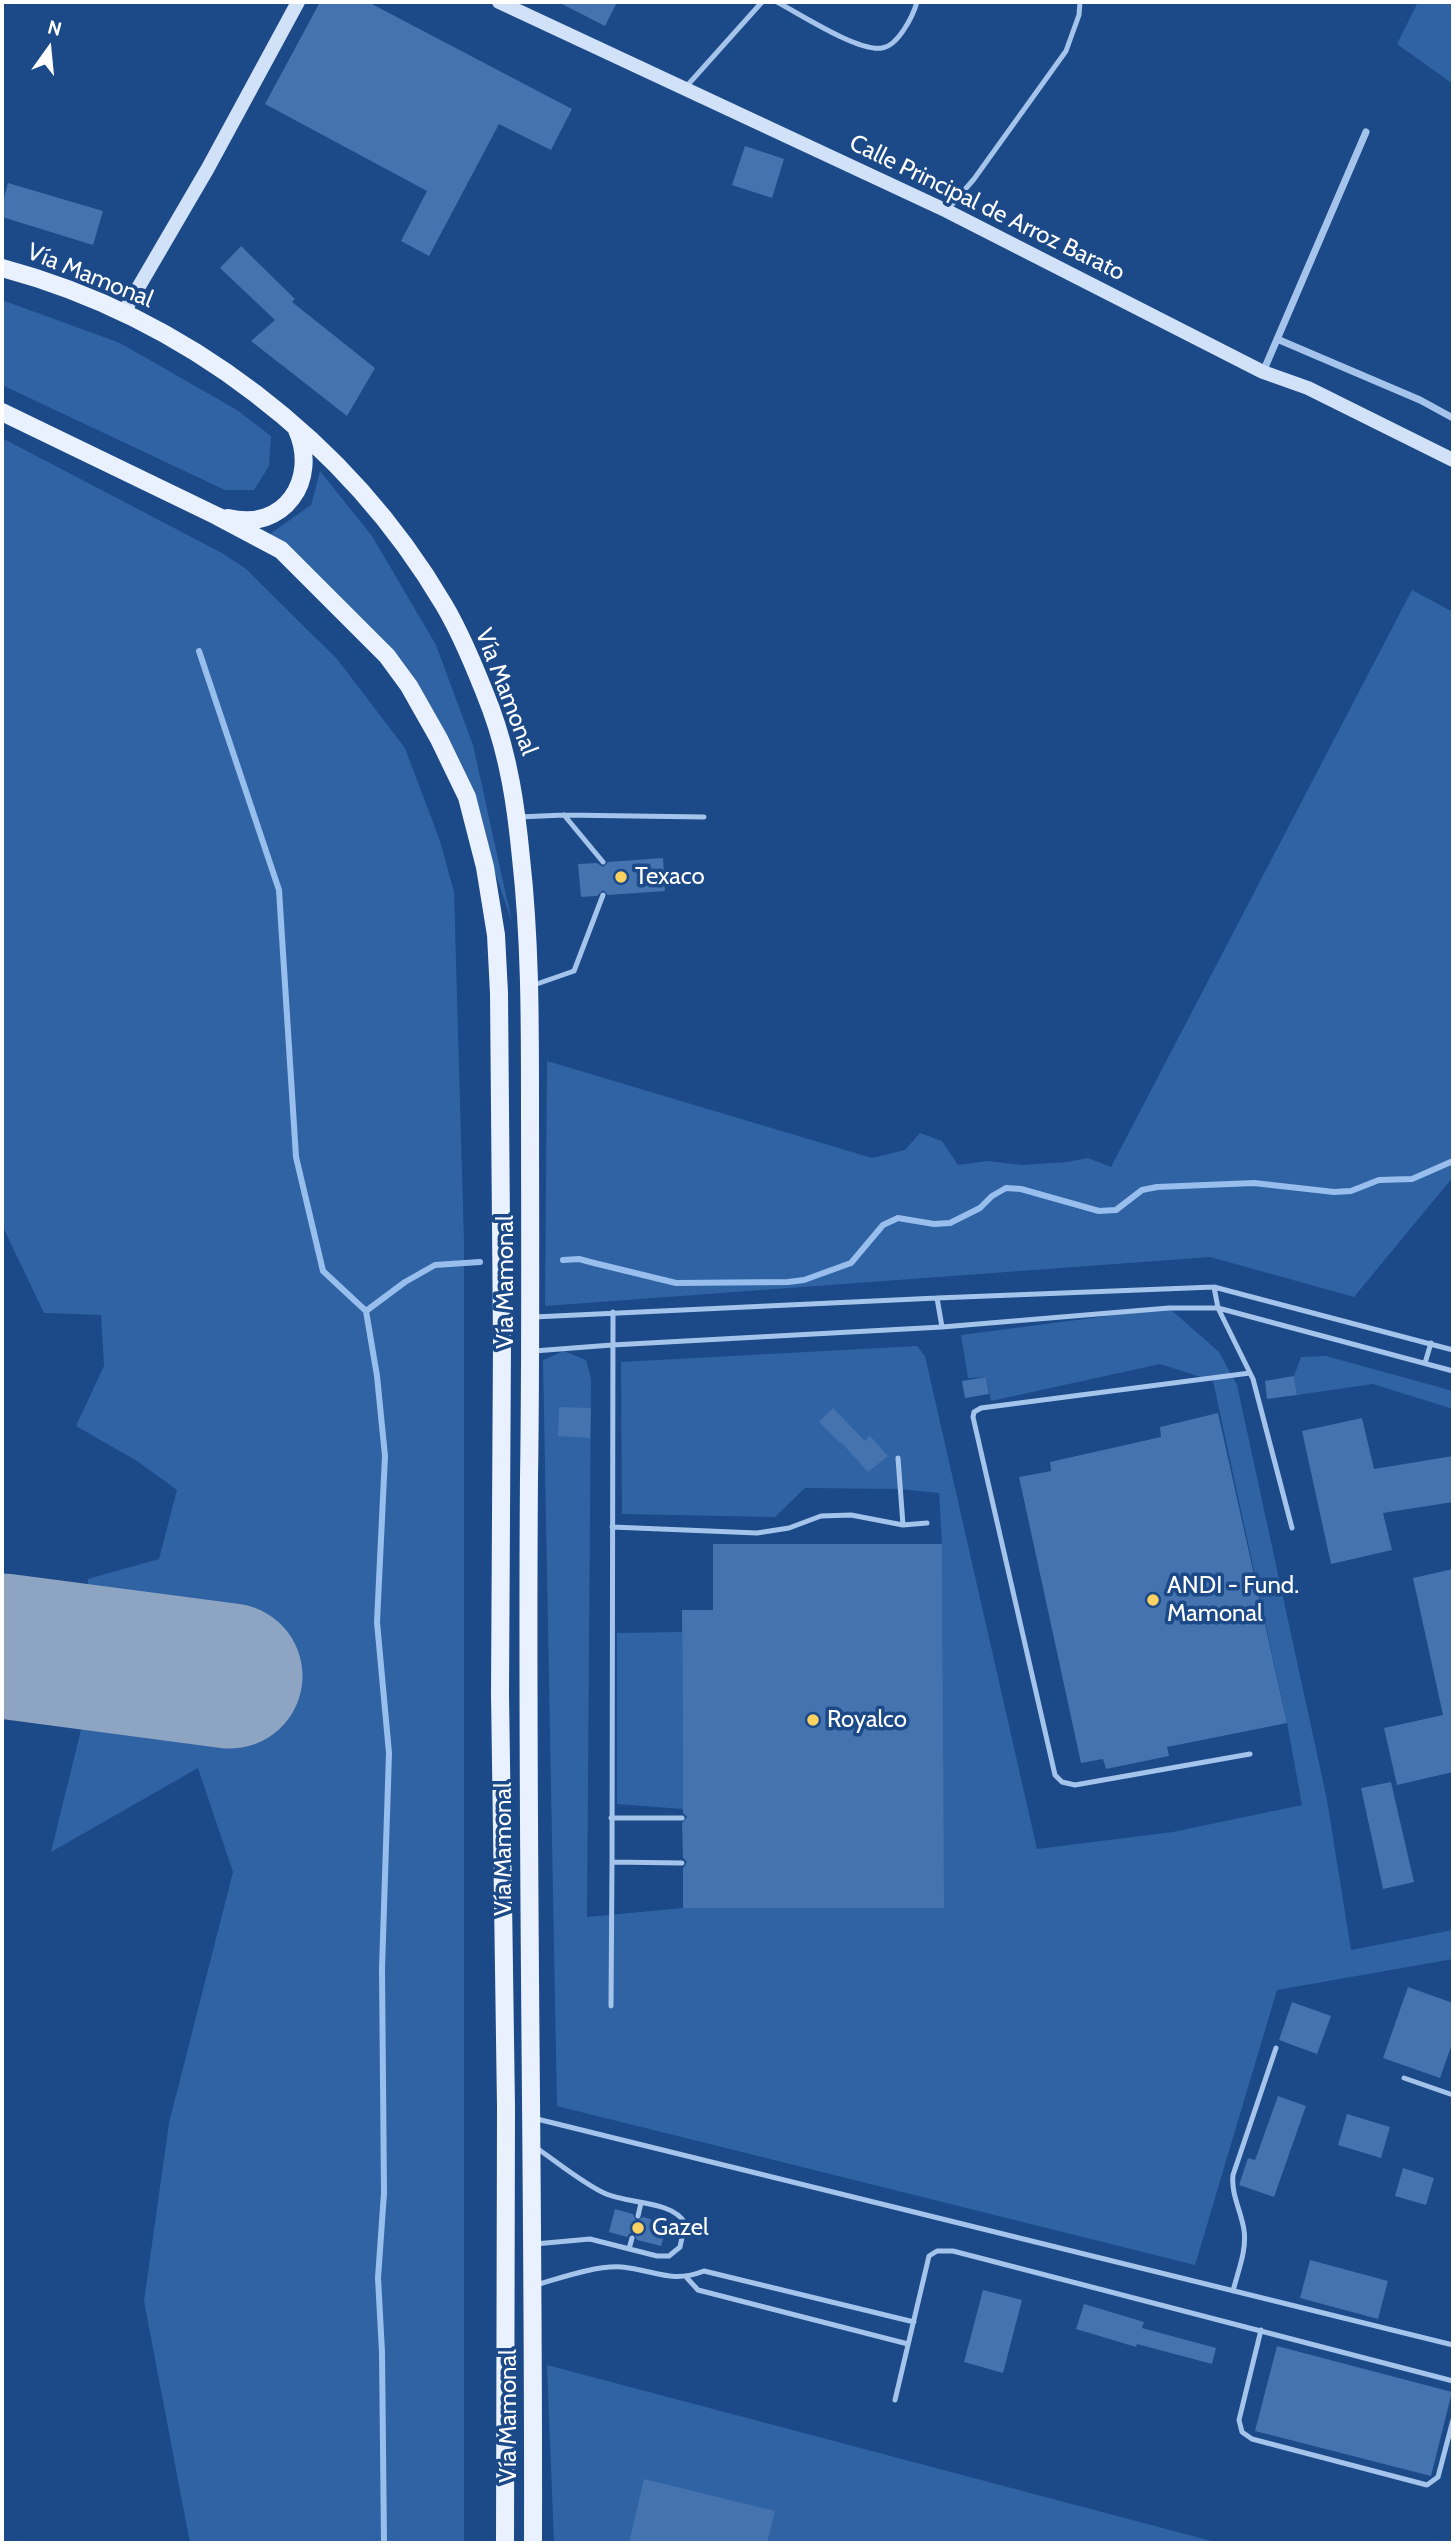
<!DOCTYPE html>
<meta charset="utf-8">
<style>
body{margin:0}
#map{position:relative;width:1455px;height:2545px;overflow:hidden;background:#1c4987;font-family:Cabin,sans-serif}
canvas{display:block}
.frame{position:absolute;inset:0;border:4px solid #fff;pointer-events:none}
.north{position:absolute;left:14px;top:14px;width:70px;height:70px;-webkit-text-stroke:5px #1c4987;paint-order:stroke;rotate:15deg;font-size:19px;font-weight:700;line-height:28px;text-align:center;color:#fff}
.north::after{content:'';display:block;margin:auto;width:24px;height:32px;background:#fff;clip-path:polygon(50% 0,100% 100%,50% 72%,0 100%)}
</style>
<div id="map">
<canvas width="1455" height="2545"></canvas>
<div class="frame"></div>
<div class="north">N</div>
</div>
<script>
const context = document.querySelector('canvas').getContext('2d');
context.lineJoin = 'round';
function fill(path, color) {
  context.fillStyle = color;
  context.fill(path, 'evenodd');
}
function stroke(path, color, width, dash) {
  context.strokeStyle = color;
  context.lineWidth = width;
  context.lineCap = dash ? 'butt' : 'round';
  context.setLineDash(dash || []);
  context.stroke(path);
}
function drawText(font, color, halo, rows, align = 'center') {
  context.font = font + ' Cabin,sans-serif';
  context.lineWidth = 7;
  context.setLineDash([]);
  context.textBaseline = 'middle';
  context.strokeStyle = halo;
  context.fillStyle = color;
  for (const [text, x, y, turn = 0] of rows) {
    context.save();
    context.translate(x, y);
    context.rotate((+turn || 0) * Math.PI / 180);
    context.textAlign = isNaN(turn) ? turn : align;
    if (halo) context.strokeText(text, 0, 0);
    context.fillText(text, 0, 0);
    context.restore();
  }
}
fill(new Path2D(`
 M 1418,2 L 1453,2 L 1453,84 L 1397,44 Z
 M 2,300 L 120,343 L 237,410 L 271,436 L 269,466 L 254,490 L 225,490 L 2,385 Z
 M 2,438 L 222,553 L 245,568 L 337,659 L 405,748 L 440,841 L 454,892 L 464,1242 L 464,2543 L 190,2543 L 144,2301 L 169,2123 L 233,1872 L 198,1768 L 51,1852 L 88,1701 L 88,1579 L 159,1559 L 177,1490 L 137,1461 L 76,1426 L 104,1366 L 101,1315 L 44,1313 L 2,1225 Z
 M 320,471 L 372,536 L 436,645 L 473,745 L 512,922 L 452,748 L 428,704 L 267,536 L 311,505 Z
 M 1412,590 L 1453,612 L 1453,1177 L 1354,1297 L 1210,1257 L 545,1306 L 547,1061 L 872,1158 L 905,1150 L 920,1133 L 942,1141 L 958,1165 L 988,1161 L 1022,1165 L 1067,1162 L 1088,1158 L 1111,1167 Z
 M 1169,1308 L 1219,1352 L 1237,1385 L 1327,1800 L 1351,1950 L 1453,1930 L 1453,1959 L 1277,1990 L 1195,2265 L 557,2106 L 543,1360 L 564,1351 L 586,1360 L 591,1379 L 587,1917 L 683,1908 L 943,1908 L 942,1544 L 939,1493 L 899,1489 L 805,1488 L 775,1517 L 622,1514 L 621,1362 L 917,1346 L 925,1356 L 1037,1849 L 1173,1832 L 1302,1805 L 1287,1723 L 1213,1381 L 1160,1364 L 991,1401 L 986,1377 L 968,1378 L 961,1335 Z
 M 1326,1356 L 1453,1391 L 1453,1409 L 1373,1384 L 1297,1395 L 1294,1376 L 1301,1357 Z
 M 682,1632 L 683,1809 L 617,1804 L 617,1633 Z
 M 547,2365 L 1219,2543 L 554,2543 Z`), '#3063a4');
stroke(new Path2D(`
 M 199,651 L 279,890 L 296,1157 L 323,1271 L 366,1311 L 377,1376 L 385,1456 L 377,1622 L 389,1753 L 382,1969 L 384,2193 L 378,2278 L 382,2352 L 384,2543
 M 563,1260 L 579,1259 L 594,1263 L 676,1283 L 788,1282 L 804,1280 L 851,1263 L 883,1225 L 898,1218 L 934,1224 L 950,1223 L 980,1208 L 992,1196 L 1006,1188 L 1021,1189 L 1099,1211 L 1116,1210 L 1142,1190 L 1157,1187 L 1254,1183 L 1334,1192 L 1351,1191 L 1379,1180 L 1412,1179 L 1453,1161
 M 366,1311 L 405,1282 L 435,1265 L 480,1262`), '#98beed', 6);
stroke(new Path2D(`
 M 2,1646 L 230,1676`), '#8ea4c3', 145);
fill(new Path2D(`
 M 320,2 L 368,2 L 572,109 L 551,150 L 499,124 L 429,256 L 401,241 L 427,191 L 265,104 Z
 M 558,2 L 617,2 L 605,26 Z
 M 745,146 L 784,159 L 772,198 L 732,185 Z
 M 8,183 L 103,211 L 93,245 L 2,217 L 2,206 Z
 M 241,246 L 295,299 L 292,302 L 375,368 L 347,416 L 251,341 L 275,320 L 220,268 Z
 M 663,858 L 665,891 L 608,895 L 603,890 L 597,896 L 581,897 L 578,864 L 597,863 L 603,867 L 608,862 Z
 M 1294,1376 L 1297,1395 L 1267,1399 L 1265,1381 Z
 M 986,1377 L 989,1394 L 965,1398 L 962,1381 Z
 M 559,1407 L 591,1408 L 590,1438 L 558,1436 Z
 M 833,1408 L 865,1441 L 870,1436 L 888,1456 L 868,1472 L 841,1442 L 840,1443 L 819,1422 Z
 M 1218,1413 L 1287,1723 L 1167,1747 L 1169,1756 L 1106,1769 L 1103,1759 L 1081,1763 L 1019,1477 L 1051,1471 L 1050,1462 L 1161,1437 L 1160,1427 Z
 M 1362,1418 L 1374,1469 L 1453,1456 L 1453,1502 L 1383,1513 L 1392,1550 L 1331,1564 L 1302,1431 Z
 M 713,1544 L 942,1544 L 944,1908 L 683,1908 L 683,1868 L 687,1862 L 683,1858 L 682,1823 L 687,1817 L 683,1813 L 682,1610 L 713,1610 Z
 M 1453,1569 L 1453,1772 L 1397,1785 L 1384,1728 L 1443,1715 L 1413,1578 Z
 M 1391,1782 L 1414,1882 L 1383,1889 L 1361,1788 Z
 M 1408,1987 L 1453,2003 L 1453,2041 L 1440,2078 L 1383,2058 Z
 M 1292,2002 L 1331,2016 L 1317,2054 L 1279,2040 Z
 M 1278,2096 L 1306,2106 L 1274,2197 L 1239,2185 L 1248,2158 L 1255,2160 Z
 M 1347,2114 L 1390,2127 L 1381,2158 L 1338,2145 Z
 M 1403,2168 L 1434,2178 L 1426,2205 L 1395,2196 Z
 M 615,2209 L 633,2214 L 636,2221 L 643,2217 L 667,2224 L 661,2246 L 637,2240 L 634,2233 L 630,2233 L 627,2237 L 609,2232 Z
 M 1310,2260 L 1388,2281 L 1378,2319 L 1300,2298 Z
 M 983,2290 L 1022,2300 L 1003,2373 L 964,2362 Z
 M 1084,2304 L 1144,2322 L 1142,2328 L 1216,2348 L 1212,2364 L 1137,2344 L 1136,2347 L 1076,2329 Z
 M 1277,2346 L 1452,2392 L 1431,2476 L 1255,2431 Z
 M 644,2479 L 775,2511 L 767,2543 L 629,2543 Z`), '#4473af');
stroke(new Path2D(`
 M 777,2 C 800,14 858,52 882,48 C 898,46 913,16 917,2
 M 685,88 L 762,2
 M 949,208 L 974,179 L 1066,51 L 1079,15 L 1080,2
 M 564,815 L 603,862
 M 519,817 L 564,815 L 704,817
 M 531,986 L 574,971 L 603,895
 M 1214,1287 L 1218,1308 L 1253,1379 L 1292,1528
 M 937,1298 L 942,1327
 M 613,1312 L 612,1862 L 682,1863
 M 534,1317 L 937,1298 L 1214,1287 L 1453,1350
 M 534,1351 L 612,1345 L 942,1327 L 1169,1308 L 1218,1308 L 1453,1371
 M 1425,1363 L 1431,1343
 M 898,1458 L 903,1525
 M 612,1527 L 757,1533 L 789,1528 L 821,1516 L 851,1515 L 903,1525 L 927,1523
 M 1250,1754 L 1075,1785 L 1062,1782 L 1055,1775 L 973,1417 L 974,1412 L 981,1408 L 1250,1373
 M 611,1818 L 682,1818
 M 611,2006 L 612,1862
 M 1404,2078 L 1453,2095
 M 533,2118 L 1453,2345
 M 535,2147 C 556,2161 581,2182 604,2193 C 626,2204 672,2200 685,2223 L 680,2247 L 669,2256 L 657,2256 L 590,2239 L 535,2244
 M 638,2216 L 641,2203
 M 629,2249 L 632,2238
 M 687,2278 L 698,2290 L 908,2344
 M 536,2285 C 560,2278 597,2265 622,2267 C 654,2270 671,2284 704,2271 L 914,2322
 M 1233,2291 C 1238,2271 1247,2250 1244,2230 C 1241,2210 1231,2195 1233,2175 L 1276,2048
 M 1261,2330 L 1239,2420 L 1242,2432 L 1252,2439 L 1427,2485 L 1438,2477 L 1453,2420
 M 895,2400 L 929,2256 L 937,2251 L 953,2251 L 1453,2381`), '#a5c4eb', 5);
stroke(new Path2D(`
 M 1277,339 L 1420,400 L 1453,418
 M 1263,372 L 1366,132`), '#a5c4eb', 7);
stroke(new Path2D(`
 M 499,2 L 947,211 L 1263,372 L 1308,388 L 1453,460
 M 124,312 L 208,168 L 298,2`), '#d1e1f8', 14);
stroke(new Path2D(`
 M 2,268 C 185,317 348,442 444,605 C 463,637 478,675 491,709 C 509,758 516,806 521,858 C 530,938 530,1018 530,1098 C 530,1225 531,1352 529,1478 C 526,1833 534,2188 533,2543
 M 2,412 L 217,516 L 281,550 L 387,656 L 409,686 L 439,739 L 467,797 L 485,867 L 496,935 L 499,993 L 502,1341 L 500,1693 L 506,2107 L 505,2543
 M 228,518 C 284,532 319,480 297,430`), '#e9f1ff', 18);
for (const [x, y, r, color] of [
 [621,877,7,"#fbd162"],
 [1153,1600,7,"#fbd162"],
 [813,1720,7,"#fbd162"],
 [638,2228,7,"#fbd162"]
]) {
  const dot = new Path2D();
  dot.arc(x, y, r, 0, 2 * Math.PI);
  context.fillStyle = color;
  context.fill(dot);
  stroke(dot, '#1c4987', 2.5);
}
drawText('24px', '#fff', '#1c4987', [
 ["Calle Principal de Arroz Barato",987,208,26],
 ["Vía Mamonal",90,276,22],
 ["Vía Mamonal",506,692,69],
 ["Vía Mamonal",506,1282,-90],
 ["Vía Mamonal",504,1849,-90],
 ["Vía Mamonal",509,2416,-90]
]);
drawText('24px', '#fff', '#1c4987', [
 ["Texaco",635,877],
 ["ANDI - Fund.",1167,1586],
 ["Mamonal",1167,1614],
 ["Royalco",827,1720],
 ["Gazel",652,2228]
], 'left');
</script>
